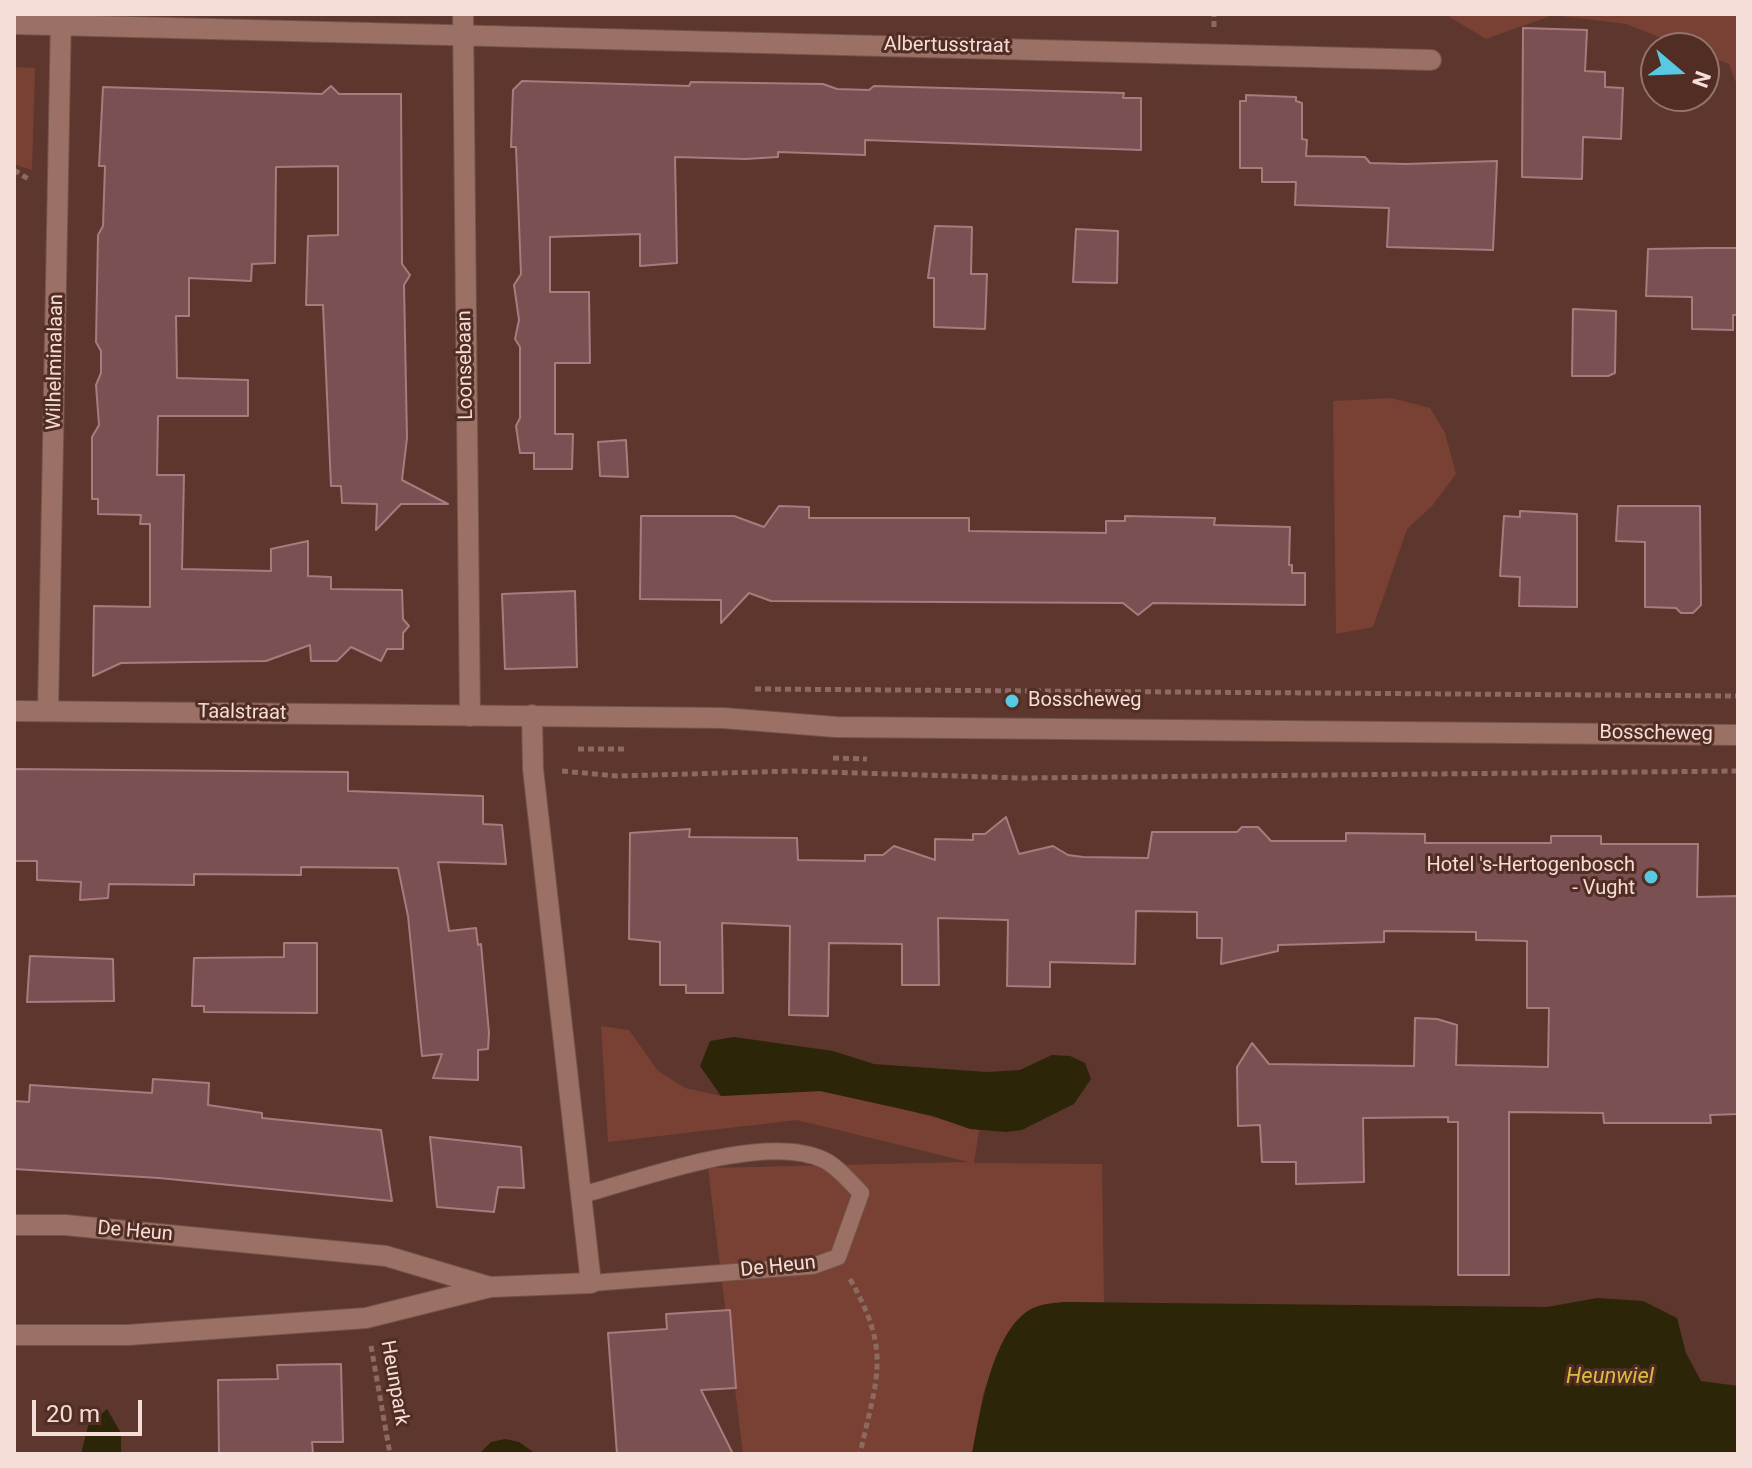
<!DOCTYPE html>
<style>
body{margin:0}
#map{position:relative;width:1752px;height:1468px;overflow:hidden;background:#5d372e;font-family:Roboto,sans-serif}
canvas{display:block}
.frame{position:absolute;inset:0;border:16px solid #f6ded8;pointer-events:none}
.north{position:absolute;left:1640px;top:32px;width:80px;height:80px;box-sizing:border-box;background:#512d24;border:2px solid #93746c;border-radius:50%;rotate:109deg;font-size:22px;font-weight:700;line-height:32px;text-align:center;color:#f6ded8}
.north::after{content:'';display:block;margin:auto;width:28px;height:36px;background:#57c9e2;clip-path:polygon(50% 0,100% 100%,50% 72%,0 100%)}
.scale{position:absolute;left:32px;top:1400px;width:110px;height:36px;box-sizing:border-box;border:4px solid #f6ded8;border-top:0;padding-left:10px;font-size:24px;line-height:28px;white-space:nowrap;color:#f6ded8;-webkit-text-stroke:6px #512d24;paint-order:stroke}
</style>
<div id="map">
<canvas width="1752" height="1468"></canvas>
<div class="frame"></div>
<div class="north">N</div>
<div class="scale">20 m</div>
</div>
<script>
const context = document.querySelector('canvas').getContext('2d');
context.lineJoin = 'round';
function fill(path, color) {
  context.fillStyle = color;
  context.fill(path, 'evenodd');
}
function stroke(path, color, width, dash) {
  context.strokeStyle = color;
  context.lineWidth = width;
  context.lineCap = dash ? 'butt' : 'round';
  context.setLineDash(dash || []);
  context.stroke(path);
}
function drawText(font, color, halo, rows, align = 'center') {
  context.font = font + ' Roboto,sans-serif';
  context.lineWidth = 6;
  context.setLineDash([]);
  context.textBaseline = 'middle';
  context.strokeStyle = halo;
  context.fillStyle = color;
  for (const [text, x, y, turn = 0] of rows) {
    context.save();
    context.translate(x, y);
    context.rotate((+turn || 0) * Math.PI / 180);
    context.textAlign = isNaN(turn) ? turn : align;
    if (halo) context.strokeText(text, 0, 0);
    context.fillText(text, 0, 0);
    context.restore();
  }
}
fill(new Path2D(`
 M 1445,14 L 1738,14 L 1738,88 L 1729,64 L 1704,55 L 1704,48 L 1687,48 L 1626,24 L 1553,15 L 1486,39 Z
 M 14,67 L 35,68 L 32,170 L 14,164 Z
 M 1391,398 L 1430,408 L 1445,433 L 1456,474 L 1432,506 L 1407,529 L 1373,627 L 1336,634 L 1333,401 Z
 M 601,1026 L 629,1030 L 658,1071 L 685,1088 L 721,1096 L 820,1091 L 878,1102 L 979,1130 L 974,1163 L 1102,1164 L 1104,1302 L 1063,1302 L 997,1355 L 983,1394 L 972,1454 L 743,1454 L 708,1168 L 969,1162 L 797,1120 L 608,1142 Z`), '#794134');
fill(new Path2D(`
 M 734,1037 L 833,1051 L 874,1064 L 987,1072 L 1020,1070 L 1052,1055 L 1070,1056 L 1085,1063 L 1091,1079 L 1074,1104 L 1022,1130 L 1006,1132 L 970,1129 L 933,1116 L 820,1091 L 721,1096 L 700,1066 L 710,1041 Z
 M 1597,1298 L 1643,1301 L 1677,1318 L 1686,1353 L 1701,1381 L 1738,1386 L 1738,1454 L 972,1454 C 980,1414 992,1328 1033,1308 C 1041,1304 1054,1303 1063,1302 L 1547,1307 Z
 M 107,1409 L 121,1433 L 121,1454 L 81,1454 L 88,1426 Z
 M 505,1439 L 519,1442 L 536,1454 L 479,1454 L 491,1442 Z`), '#2c2508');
const building = new Path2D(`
 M 1523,28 L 1587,30 L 1585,71 L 1605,72 L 1605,87 L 1623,88 L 1621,139 L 1583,137 L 1582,179 L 1522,177 Z
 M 522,81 L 689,86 L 691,82 L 823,84 L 837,89 L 869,90 L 874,86 L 1124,93 L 1123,98 L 1141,98 L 1141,150 L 865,140 L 865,155 L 778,152 L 778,157 L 746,159 L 675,157 L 677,263 L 640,266 L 640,234 L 550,237 L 550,292 L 589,292 L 590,363 L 555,363 L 555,434 L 573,434 L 572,469 L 534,469 L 534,453 L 520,453 L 516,426 L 520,418 L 520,347 L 515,339 L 519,320 L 514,285 L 521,274 L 516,147 L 511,147 L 513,90 Z
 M 331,86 L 339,94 L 401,94 L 402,264 L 410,275 L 404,285 L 407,438 L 402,480 L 448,504 L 401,504 L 376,530 L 377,504 L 342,503 L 341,486 L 331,486 L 323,305 L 306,305 L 308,236 L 338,235 L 338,166 L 276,167 L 275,263 L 252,264 L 251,281 L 189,278 L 189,316 L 176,316 L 177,378 L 248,380 L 248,416 L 158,416 L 157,475 L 184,475 L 182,569 L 271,571 L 271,549 L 308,541 L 308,576 L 331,577 L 331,589 L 402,590 L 403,619 L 409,626 L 403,633 L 403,649 L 387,649 L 381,661 L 351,647 L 337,661 L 311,661 L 310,645 L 266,661 L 121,663 L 93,676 L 94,606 L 150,607 L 150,524 L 140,524 L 141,515 L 98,514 L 98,499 L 92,499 L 92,437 L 99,425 L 96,385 L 101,373 L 101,351 L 96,342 L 98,235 L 103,226 L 105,166 L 99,166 L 103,87 L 322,94 Z
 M 1246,95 L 1296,97 L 1296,101 L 1302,103 L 1302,139 L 1307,140 L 1306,156 L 1365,157 L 1370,163 L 1406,164 L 1497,161 L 1493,250 L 1387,247 L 1389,208 L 1295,205 L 1296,182 L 1262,182 L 1262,168 L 1240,168 L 1240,101 L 1246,101 Z
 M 935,226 L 972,227 L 971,274 L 987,274 L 985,329 L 934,327 L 934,278 L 928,278 Z
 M 1076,229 L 1118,231 L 1117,283 L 1073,282 Z
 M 1709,248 L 1738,248 L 1738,315 L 1733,315 L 1733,330 L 1692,329 L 1692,297 L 1646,296 L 1648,249 Z
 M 1573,309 L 1616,311 L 1615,373 L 1608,376 L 1572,376 Z
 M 626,440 L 628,477 L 600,476 L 598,442 Z
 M 779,506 L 809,507 L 809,518 L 969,518 L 969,531 L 1106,533 L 1106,521 L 1125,521 L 1125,516 L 1215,518 L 1214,525 L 1290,527 L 1289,565 L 1292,565 L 1292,573 L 1305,573 L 1305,605 L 1153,603 L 1138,615 L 1123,603 L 771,601 L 749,593 L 721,623 L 721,600 L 640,599 L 641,516 L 734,516 L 764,527 Z
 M 1618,506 L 1700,506 L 1701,605 L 1693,613 L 1681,613 L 1676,608 L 1645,607 L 1645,542 L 1616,541 Z
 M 1520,511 L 1577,514 L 1577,607 L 1519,606 L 1520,577 L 1500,576 L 1504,516 L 1520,517 Z
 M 575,591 L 577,667 L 505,669 L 502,594 Z
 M 14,769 L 348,772 L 348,791 L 483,796 L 483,824 L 502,825 L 506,864 L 438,862 L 449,931 L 476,928 L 478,945 L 481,944 L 489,1033 L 488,1049 L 478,1050 L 478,1080 L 433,1078 L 442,1054 L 422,1056 L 408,916 L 398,868 L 301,867 L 301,875 L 194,874 L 194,885 L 109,884 L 108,898 L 80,900 L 81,882 L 37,880 L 37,861 L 14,861 Z
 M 1006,817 L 1019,854 L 1053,846 L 1068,855 L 1083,857 L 1148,858 L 1152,832 L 1237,832 L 1242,827 L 1258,827 L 1271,841 L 1346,841 L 1346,833 L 1425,834 L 1425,843 L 1551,843 L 1551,836 L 1601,836 L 1601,844 L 1698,844 L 1697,897 L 1738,896 L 1738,1114 L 1710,1115 L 1711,1123 L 1604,1123 L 1603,1113 L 1509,1112 L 1509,1275 L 1458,1275 L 1458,1122 L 1448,1122 L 1448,1117 L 1363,1118 L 1364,1182 L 1296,1184 L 1296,1162 L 1262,1162 L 1260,1125 L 1238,1126 L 1237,1067 L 1252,1043 L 1269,1064 L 1414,1066 L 1415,1018 L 1437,1019 L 1457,1025 L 1456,1065 L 1548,1067 L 1549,1008 L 1527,1008 L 1527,941 L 1476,940 L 1476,932 L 1384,931 L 1384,942 L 1278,945 L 1278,951 L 1221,964 L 1222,938 L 1197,938 L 1197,912 L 1136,911 L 1135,964 L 1050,962 L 1050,987 L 1007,986 L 1008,920 L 938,918 L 939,985 L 902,985 L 902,944 L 829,943 L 828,1016 L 789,1015 L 790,926 L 722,923 L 723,993 L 686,993 L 686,985 L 660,985 L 660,942 L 629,939 L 630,833 L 690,829 L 689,837 L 797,838 L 798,860 L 865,861 L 865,855 L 883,855 L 894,846 L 935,860 L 935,839 L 973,840 L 973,834 L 985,834 Z
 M 284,943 L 317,943 L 317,1013 L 204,1012 L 204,1006 L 192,1006 L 194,958 L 284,957 Z
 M 30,956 L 113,959 L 114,1001 L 27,1002 Z
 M 153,1079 L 209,1083 L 208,1105 L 262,1113 L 262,1118 L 381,1130 L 392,1201 L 159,1178 L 14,1169 L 14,1101 L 29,1102 L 30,1085 L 152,1093 Z
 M 430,1137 L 521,1147 L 524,1188 L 498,1187 L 494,1212 L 437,1207 Z
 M 730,1310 L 736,1388 L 701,1390 L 733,1454 L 617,1454 L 608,1333 L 667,1329 L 666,1314 Z
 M 341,1364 L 343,1442 L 312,1442 L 313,1454 L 219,1454 L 218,1380 L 278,1379 L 277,1365 Z`);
fill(building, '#7b5053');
stroke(building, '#a97b7e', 2);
const lane = new Path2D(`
 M 582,1195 C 644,1178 766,1132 824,1160 C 837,1166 850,1182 861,1193 L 838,1257 L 813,1266 L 591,1283`);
const street = new Path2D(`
 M 463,14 L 470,716
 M 14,24 L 1431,60
 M 48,711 L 61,15
 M 14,1225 L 65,1225 L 386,1256 L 490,1287
 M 14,1335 L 128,1335 L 366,1318 L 490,1287 L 591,1283 L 533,769 L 532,715`);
const secondary = new Path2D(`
 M 14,711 L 723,718 L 836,727 L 1738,735`);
stroke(lane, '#74534c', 18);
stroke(street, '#74534c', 22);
stroke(secondary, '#74534c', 22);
stroke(new Path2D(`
 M 1214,27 L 1214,14
 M 14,170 L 30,180
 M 755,689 L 1738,696
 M 578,749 L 628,749
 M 833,758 L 867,759
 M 562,771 L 617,776 L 793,771 L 1021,778 L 1738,771
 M 850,1279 C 892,1353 877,1376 860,1454
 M 371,1346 L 390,1454`), '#8c6a62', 5, [6, 4]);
stroke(lane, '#9b7065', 16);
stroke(street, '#9b7065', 20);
stroke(secondary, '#9b7065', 20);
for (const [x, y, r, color] of [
 [1012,701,8,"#57c9e2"],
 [1651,877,8,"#57c9e2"]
]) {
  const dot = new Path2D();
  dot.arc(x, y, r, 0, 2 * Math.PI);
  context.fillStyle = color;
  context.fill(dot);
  stroke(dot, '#512d24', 3);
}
drawText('20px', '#f6ded8', '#512d24', [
 ["Albertusstraat",947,46,1],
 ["Wilhelminalaan",56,362,-89],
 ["Loonsebaan",466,365,-91],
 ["Taalstraat",242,713,1],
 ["Bosscheweg",1656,734,1],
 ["De Heun",135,1232,5],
 ["De Heun",778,1267,-6],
 ["Heunpark",394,1383,80]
]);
drawText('20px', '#f6ded8', '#512d24', [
 ["Bosscheweg",1028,701],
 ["Hotel 's-Hertogenbosch",1635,866,"right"],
 ["- Vught",1635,889,"right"]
], 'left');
drawText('italic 22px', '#dcbc3f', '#512d24', [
 ["Heunwiel",1610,1377]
]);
</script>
